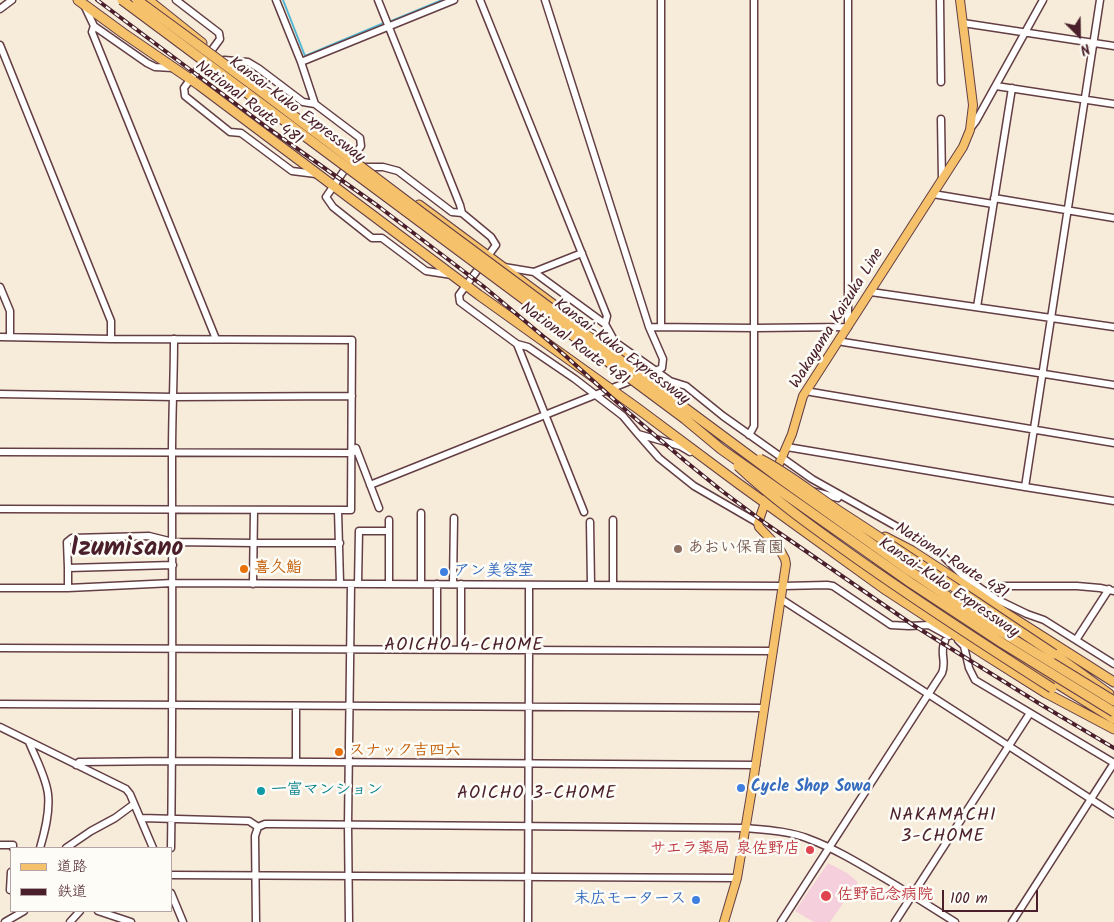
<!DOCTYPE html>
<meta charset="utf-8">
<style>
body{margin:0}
#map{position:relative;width:1114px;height:922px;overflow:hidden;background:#f7ecd9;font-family:Kalam,"Klee One",sans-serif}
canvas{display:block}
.legend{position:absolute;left:10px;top:847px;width:162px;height:65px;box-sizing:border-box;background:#fdfcf7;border:1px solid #b5a4a5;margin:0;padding:6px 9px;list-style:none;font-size:15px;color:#4a1f2b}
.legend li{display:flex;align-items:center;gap:10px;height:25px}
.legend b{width:25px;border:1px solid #b5a4a5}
.north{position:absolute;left:1054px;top:10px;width:50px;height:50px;-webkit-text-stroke:4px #fdfcf7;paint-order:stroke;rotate:157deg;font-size:14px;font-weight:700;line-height:20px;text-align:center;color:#4a1f2b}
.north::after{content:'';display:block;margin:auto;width:18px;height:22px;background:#4a1f2b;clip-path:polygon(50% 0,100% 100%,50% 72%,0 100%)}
.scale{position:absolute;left:942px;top:890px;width:96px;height:22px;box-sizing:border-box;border:2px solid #4a1f2b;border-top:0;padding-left:6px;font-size:15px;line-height:18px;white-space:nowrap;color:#4a1f2b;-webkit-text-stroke:4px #fdfcf7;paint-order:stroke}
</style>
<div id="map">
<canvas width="1114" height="922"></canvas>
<ul class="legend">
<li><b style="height:6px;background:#f5c16b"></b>道路</li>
<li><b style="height:6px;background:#4a1f2b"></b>鉄道</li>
</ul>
<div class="north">N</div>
<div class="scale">100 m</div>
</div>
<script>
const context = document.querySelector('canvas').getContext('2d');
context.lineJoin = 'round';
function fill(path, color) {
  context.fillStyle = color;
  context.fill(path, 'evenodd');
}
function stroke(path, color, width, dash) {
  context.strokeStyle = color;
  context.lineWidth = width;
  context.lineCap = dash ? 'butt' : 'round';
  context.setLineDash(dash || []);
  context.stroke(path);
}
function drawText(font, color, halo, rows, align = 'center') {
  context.font = font + ' Kalam,"Klee One",sans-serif';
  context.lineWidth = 5;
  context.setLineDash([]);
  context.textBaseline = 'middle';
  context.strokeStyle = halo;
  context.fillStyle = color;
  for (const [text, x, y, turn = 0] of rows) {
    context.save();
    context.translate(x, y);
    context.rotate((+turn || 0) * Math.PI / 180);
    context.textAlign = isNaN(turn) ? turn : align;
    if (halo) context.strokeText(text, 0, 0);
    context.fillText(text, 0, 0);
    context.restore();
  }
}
fill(new Path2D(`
 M 828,863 L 847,873 L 858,882 L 830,922 L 814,922 L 795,911 Z`), '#f5cfdb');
stroke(new Path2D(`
 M 283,0 L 305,56 L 384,23
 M 389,22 L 442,0`), '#54b8d3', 2);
stroke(new Path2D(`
 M 966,612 L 979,593 L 996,586`), '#d4c3b6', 6, [6, 3]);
const minor = new Path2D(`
 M 176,0 L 219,33 L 220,39 L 184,88 L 185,96 L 230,132 L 241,133 L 292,171 L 316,174
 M 276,0 L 301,62 L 454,0
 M 378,0 L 460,205 L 462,213
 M 480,0 L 607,316 L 605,324
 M 545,0 L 649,327 L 663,359 L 662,368 L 653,372
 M 661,0 L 661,327
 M 940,0 L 941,82
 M 85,7 L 94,26 L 147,63 L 155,67 L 173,68
 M 0,9 L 12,0
 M 963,23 L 1114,46
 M 94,26 L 92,32 L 216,339
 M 0,45 L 111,321 L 111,339
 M 224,60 L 248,62 L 258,68 L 303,102 L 315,104 L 360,138 L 361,146 L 326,197 L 333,207 L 372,238 L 382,238 L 426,271 L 452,275
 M 301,62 L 315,104
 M 996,86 L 1114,104
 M 941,119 L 942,180
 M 970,129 L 976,121 L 1043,0
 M 366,167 L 383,167 L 398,171 L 452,212 L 462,213 L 491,237 L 496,245 L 459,295 L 460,302 L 517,344 L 584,512
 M 933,194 L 993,204
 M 994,198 L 1114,218
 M 504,267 L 534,272 L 605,324 L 615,342 L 670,381 L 686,386 L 723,416 L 812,479 L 917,538 L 940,553 L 963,576 L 996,599 L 1027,614 L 1044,620 L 1114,664
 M 534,272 L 582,253
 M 0,287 L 10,311 L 10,337
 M 871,292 L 1114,327
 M 977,307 L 1012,88
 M 649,327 L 755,328 L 848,327 L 848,0
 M 0,337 L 111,339 L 352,340 L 351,510 L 0,509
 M 840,340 L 843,342 L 1114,385
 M 517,344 L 528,347 L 575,379 L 623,416 L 638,434 L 680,446 L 690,452
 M 807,390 L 811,392 L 1114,443
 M 0,394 L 174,397 L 352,396
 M 638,434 L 659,458 L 694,486 L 758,523
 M 749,435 L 754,426 L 754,0
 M 787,447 L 1025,487 L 1100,0
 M 356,448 L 379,508
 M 0,452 L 351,453 L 357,451
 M 370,485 L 635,379
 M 1025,487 L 1114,501
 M 812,491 L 838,498
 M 338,510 L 340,583
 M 590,522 L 591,585
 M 68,568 L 173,565
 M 253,584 L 254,510
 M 358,584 L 359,531 L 389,531
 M 389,584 L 389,520
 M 421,584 L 421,513
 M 437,584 L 437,649
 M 453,584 L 454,518
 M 613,585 L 613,520
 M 996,586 L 1077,586 L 1100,588 L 1114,591
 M 0,588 L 68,588 L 173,583 L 783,586 L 827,585 L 833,586 L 891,625 L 909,626 L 929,625 L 949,636
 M 68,588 L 68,568 L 67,542 L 72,538 L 149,536 L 173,542 L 253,543 L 340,543
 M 781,599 L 1114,814
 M 958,640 L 964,646 L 969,668 L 975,680 L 1114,763
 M 1076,640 L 1109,589
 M 0,648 L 773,651
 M 461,650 L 461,584
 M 0,704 L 764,708
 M 296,706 L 296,762
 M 0,727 L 126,789 L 130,794 L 153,848
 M 29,742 C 35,757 46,777 48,794 C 50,812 45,831 40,848
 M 76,765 L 79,762 L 172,761 L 756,765
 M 141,818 L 249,821 L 258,827
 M 0,845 L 13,845 L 13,848
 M 66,848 L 91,831 L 115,818 L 134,804
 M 171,848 C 173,716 172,585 172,453 C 172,415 174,377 174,339
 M 171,875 L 737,878
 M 10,890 L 11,872
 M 171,893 L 183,922
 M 98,911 L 131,922
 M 5,922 L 24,911
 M 70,922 L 80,911
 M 256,922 L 255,836 L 258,827 L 265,824 L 272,824 L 745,828 C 767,830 789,831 809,839 C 833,848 855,861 877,874 C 903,889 929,906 955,922
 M 349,922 L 348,825 L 351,584
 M 528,922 L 529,650 L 529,585
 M 781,922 L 942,673 C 947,661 939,652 945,641
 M 895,922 L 1030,713
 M 1012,922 L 1114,763`);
const major = new Path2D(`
 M 724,922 L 737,878 L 751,795 L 786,564 L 785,559 L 779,548 L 759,527 L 758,523 L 776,471 L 792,434 L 803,396 L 963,147 L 970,130 L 973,105 L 960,0`);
const highway = new Path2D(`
 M 78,0 L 123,33 L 199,85 L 479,295 L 637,408 L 739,484 L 886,590 L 984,654 L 1046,693 L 1114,729
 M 148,0 L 202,43
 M 419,205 L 670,391
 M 885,537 L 912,551 L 972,590 L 1002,611 L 1114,682
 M 874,567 L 925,597
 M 942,608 L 1021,661 L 1114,719
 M 1054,654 L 1109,694`);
stroke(minor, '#643e45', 9);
stroke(major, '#643e45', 10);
stroke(highway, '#643e45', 11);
stroke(minor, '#fff', 6);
stroke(major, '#f5c16b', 8);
stroke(highway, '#f5c16b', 9);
const rail = new Path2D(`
 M 97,0 L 268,128 L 378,206 L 483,286 L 550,342 L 629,413 L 685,461 L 722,491 L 765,523 L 913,625 L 1040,704 L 1114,748`);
stroke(rail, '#4a1f2b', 4);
stroke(rail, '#fdfcf7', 2, [5.5]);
const highwayBridge = new Path2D(`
 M 122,0 L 685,419 L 721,449 L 911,583 L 1002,643 L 1114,712
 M 137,0 L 258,89 L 425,215 L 782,480 L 910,571 L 987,623 L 1114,701
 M 760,459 C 788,473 813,494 839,511 C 912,558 983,607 1054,654
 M 738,466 C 772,498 811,526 849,553 C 915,600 983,644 1052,688`);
stroke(highwayBridge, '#643e45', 11, []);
stroke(highwayBridge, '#f5c16b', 9);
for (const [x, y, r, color] of [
 [678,549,5,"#8d6e63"],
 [244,569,5,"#e8710a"],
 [444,572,5,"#3f7fe0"],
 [339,752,5,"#e8710a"],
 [741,788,5,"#3f7fe0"],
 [261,791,5,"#0f9aa8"],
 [810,850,5,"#e0444e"],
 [826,896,6,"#e0444e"],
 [696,900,5,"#3f7fe0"]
]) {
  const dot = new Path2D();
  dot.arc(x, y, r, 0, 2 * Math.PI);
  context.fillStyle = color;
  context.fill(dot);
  stroke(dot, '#fdfcf7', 2);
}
drawText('16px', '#4a1f2b', '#fdfcf7', [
 ["National Route 481",248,104,37],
 ["Kansai-Kuko Expressway",296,111,37],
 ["Wakayama Kaizuka Line",838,319,-58],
 ["National Route 481",574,345,36],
 ["Kansai-Kuko Expressway",621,353,37],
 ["National Route 481",951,562,32],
 ["Kansai-Kuko Expressway",948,589,34]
]);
drawText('bold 16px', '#785e54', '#fdfcf7', [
 ["あおい保育園",688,549]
], 'left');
drawText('bold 16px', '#c56008', '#fdfcf7', [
 ["喜久鮨",254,569],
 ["スナック吉四六",349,752]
], 'left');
drawText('bold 16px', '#366cbe', '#fdfcf7', [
 ["アン美容室",454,572],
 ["Cycle Shop Sowa",751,788],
 ["末広モータース",686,900,"right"]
], 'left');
drawText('bold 16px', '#0d838f', '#fdfcf7', [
 ["一富マンション",271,791]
], 'left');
drawText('bold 16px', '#be3a42', '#fdfcf7', [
 ["サエラ薬局 泉佐野店",800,850],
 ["佐野記念病院",837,896,"left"]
], 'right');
context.letterSpacing = '1px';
drawText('18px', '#4a1f2b', '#fdfcf7', [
 ["AOICHO 4-CHOME",464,647],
 ["AOICHO 3-CHOME",537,795],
 ["NAKAMACHI",943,817],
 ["3-CHOME",943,838]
]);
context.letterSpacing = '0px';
drawText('bold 26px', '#4a1f2b', '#fdfcf7', [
 ["Izumisano",127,551]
]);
</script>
